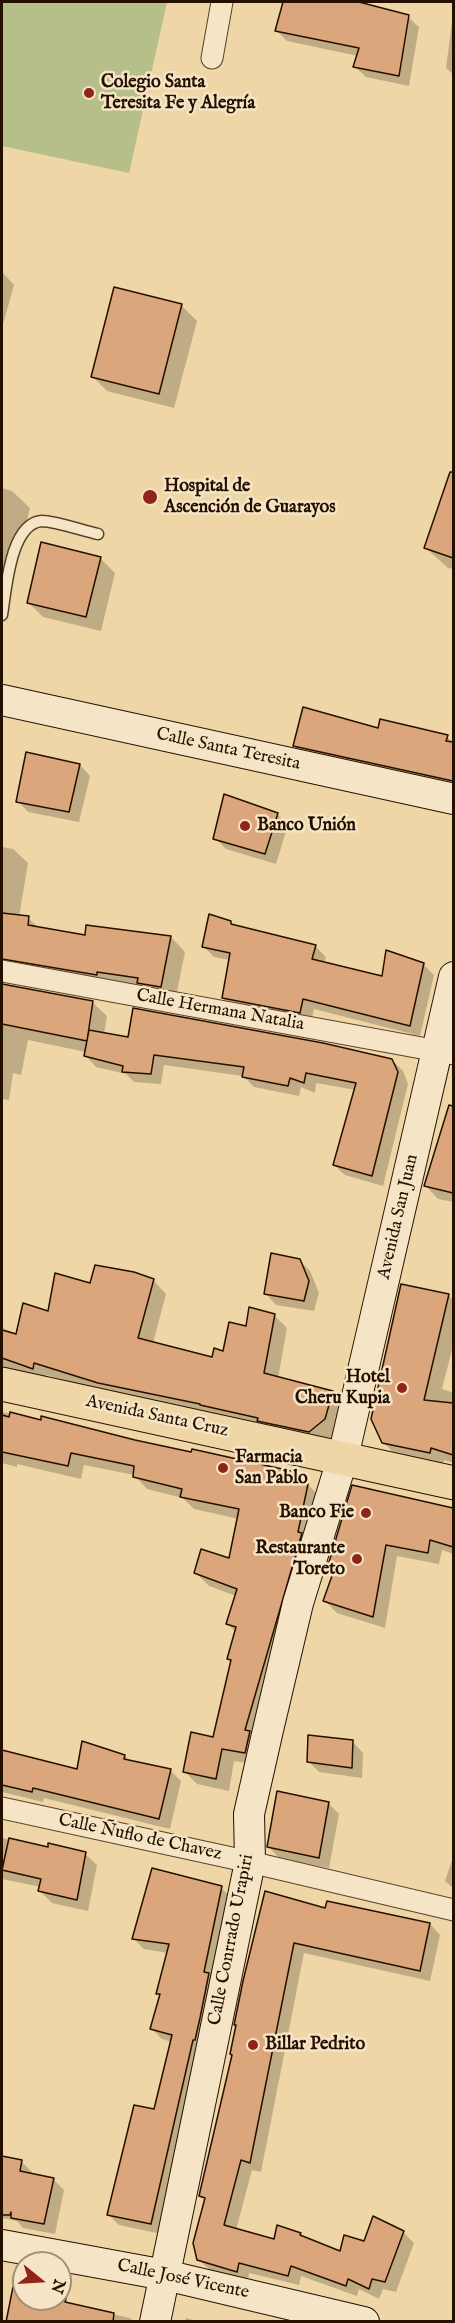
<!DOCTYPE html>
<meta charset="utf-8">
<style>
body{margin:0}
#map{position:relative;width:455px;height:2323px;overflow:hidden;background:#efd6a6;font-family:"IM FELL English",serif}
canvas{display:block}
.frame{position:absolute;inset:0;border:3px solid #251000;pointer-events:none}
.north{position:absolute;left:12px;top:2251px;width:60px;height:60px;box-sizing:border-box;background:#f5e4c5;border:2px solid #a28f76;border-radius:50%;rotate:108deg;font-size:16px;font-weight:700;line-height:24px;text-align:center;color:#251000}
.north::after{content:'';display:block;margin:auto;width:21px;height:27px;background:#8f2418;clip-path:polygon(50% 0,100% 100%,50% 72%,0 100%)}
</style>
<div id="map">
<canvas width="455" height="2323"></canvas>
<div class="frame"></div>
<div class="north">N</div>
</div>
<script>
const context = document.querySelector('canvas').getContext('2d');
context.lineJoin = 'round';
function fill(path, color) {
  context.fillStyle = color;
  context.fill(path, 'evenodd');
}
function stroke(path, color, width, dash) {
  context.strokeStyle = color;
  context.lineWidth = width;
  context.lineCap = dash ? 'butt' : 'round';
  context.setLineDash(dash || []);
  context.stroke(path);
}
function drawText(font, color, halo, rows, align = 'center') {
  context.font = font + ' "IM FELL English",serif';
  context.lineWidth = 5;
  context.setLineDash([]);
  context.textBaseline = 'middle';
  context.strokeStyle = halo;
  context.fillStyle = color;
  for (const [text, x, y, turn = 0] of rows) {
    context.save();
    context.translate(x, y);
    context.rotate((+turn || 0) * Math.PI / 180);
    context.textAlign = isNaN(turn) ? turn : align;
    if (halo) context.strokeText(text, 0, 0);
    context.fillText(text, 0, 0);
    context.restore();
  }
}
fill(new Path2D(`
 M 2,2 L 167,2 L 129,173 L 2,146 Z`), '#b6be89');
fill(new Path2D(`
 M 285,2 L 353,2 L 408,17 L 419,27 L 409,86 L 366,77 L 355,67 L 358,56 L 287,41 L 276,30 Z
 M 454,7 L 454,75 L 446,68 Z
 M 2,272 L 14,285 L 2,328 Z
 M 115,289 L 182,306 L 197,321 L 174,408 L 107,391 L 92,376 Z
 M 2,488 L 12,491 L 30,508 L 2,618 Z
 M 442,502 L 454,505 L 454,569 L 448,568 L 426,548 Z
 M 100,558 L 115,573 L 101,631 L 43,617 L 28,602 Z
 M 379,729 L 447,737 L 454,743 L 454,789 L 305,756 L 294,746 Z
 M 80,765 L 90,776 L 79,822 L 28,812 L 18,801 Z
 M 277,814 L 288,825 L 276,864 L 226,849 L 215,838 Z
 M 2,847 L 13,849 L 28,863 L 19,917 L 28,918 L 39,928 L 86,936 L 171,937 L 185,952 L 175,1001 L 7,976 L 3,986 L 92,1002 L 107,1016 L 104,1034 L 129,1038 L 392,1060 L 403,1071 L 408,1084 L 383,1186 L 345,1175 L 334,1165 L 356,1090 L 316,1083 L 315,1093 L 301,1087 L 299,1096 L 254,1087 L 243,1076 L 164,1065 L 161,1084 L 134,1082 L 126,1074 L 96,1067 L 86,1056 L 86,1052 L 28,1040 L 21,1075 L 13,1073 L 9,1100 L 2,1099 Z
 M 230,922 L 234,926 L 315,946 L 326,957 L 324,963 L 383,977 L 423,964 L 434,975 L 420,1036 L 314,1009 L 311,1023 L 234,1009 L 223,998 L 230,960 L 214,957 L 203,946 Z
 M 439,1141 L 454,1145 L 454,1202 L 438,1199 L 426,1186 Z
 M 299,1260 L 310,1271 L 319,1293 L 314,1311 L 276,1305 L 266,1294 Z
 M 154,1281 L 166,1294 L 153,1343 L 213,1359 L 224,1352 L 247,1328 L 274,1315 L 287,1328 L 278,1378 L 332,1392 L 345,1405 L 338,1432 L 323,1444 L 113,1395 L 47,1375 L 46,1380 L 2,1368 L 2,1328 L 18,1334 L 91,1285 Z
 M 448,1295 L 454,1300 L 454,1342 L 442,1389 L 454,1393 L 454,1463 L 444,1460 L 443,1466 L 397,1456 L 383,1442 Z
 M 2,1412 L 135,1442 L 299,1474 L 320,1498 L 258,1765 L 234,1761 L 229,1791 L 197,1784 L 184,1771 L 214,1739 L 232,1662 L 228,1659 L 236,1632 L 227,1624 L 236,1596 L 209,1586 L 196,1573 L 230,1559 L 239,1519 L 194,1509 L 183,1498 L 147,1489 L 134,1475 L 84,1465 L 81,1479 L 17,1464 L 17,1467 L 2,1463 Z
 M 353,1487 L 454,1510 L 454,1554 L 442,1550 L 439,1564 L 397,1556 L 385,1628 L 337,1613 L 325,1601 L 333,1577 L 327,1571 Z
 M 353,1742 L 363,1753 L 362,1778 L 319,1772 L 308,1761 Z
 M 2,1751 L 78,1771 L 125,1756 L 131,1762 L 170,1770 L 181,1781 L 170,1829 L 44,1798 L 43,1802 L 2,1792 Z
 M 328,1803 L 339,1814 L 329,1868 L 279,1858 L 269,1847 Z
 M 2,1838 L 49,1849 L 85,1854 L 97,1865 L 88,1911 L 52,1903 L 40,1891 L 41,1887 L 2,1879 Z
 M 454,1854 L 454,1889 L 445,1881 Z
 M 221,1888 L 232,1898 L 161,2234 L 119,2225 L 109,2215 L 155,2111 L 172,2042 L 162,2039 L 152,2029 L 161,1996 L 158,1993 L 168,1953 L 144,1949 L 134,1939 Z
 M 326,1910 L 430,1924 L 440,1935 L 430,1981 L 304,1953 L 261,2172 L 252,2170 L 236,2230 L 275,2240 L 300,2234 L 305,2239 L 342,2253 L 365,2243 L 403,2232 L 414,2243 L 396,2292 L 383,2289 L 379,2299 L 359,2289 L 357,2296 L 301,2276 L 299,2285 L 249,2273 L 248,2282 L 210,2270 L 198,2259 L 205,2200 L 201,2195 L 233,2055 L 245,1981 Z
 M 2,2157 L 22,2162 L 32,2172 L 32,2175 L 53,2179 L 64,2190 L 55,2234 L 23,2228 L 17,2221 L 2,2218 Z
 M 24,2291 L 24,2299 L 60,2298 L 65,2299 L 70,2305 L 130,2318 L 134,2322 L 7,2322 Z
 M 186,2318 L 201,2322 L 185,2322 Z`), '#0003');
const building = new Path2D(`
 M 283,2 L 359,2 L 409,15 L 399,76 L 353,67 L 359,48 L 275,31 Z
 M 114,287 L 182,304 L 159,394 L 91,377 Z
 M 450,472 L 453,472 L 453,558 L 424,548 Z
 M 41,542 L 101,557 L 86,617 L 27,603 Z
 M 303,707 L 378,728 L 380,719 L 448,735 L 446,741 L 453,742 L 453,781 L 293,746 Z
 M 26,752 L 80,764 L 69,812 L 16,802 Z
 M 224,794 L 278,813 L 265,854 L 213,839 Z
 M 2,913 L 29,916 L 28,925 L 85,935 L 86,925 L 171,936 L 161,987 L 137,983 L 138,978 L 97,972 L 97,975 L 2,959 Z
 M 209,914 L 231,921 L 231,924 L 316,945 L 312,959 L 382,976 L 386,950 L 424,963 L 410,1026 L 303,999 L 300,1013 L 222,998 L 230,953 L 202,947 Z
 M 2,984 L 93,1001 L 87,1041 L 2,1024 Z
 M 133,1008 L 323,1043 L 392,1059 L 398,1072 L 372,1176 L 333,1165 L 356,1083 L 306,1073 L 304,1083 L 290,1078 L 288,1086 L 242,1077 L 244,1067 L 154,1055 L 151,1074 L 122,1072 L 123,1066 L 84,1056 L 89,1030 L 128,1037 Z
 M 449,1105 L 453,1106 L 453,1193 L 424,1186 Z
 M 271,1253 L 300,1259 L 309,1281 L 304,1301 L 264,1294 Z
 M 95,1265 L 134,1272 L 154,1279 L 138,1338 L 212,1357 L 214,1348 L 223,1351 L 229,1322 L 246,1326 L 249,1307 L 275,1314 L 264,1373 L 333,1391 L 325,1419 L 309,1432 L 257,1421 L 258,1418 L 200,1405 L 200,1404 L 98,1383 L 34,1363 L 33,1369 L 2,1358 L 2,1330 L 16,1334 L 23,1303 L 48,1311 L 55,1273 L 90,1283 Z
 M 401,1284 L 449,1294 L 424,1400 L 453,1403 L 453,1455 L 431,1448 L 430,1453 L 382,1443 L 371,1419 Z
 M 10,1412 L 41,1420 L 41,1416 L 135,1440 L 191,1452 L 192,1449 L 300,1473 L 308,1484 L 298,1532 L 302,1533 L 245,1730 L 250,1731 L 245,1753 L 222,1749 L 216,1779 L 183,1772 L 191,1732 L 213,1737 L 231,1660 L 227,1659 L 236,1627 L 226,1624 L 237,1589 L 194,1573 L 201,1549 L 229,1558 L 239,1509 L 180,1497 L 182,1489 L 133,1477 L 134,1466 L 71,1453 L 68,1466 L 2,1452 L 2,1415 L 9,1417 Z
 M 352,1485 L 453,1508 L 453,1547 L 430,1540 L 428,1553 L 386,1545 L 373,1617 L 323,1601 L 333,1573 L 326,1572 Z
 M 308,1735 L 353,1740 L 352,1768 L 307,1762 Z
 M 82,1741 L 125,1755 L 124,1759 L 171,1769 L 159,1819 L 33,1788 L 32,1792 L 2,1785 L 2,1750 L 77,1769 Z
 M 277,1791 L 329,1802 L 319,1858 L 267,1847 Z
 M 9,1838 L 48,1847 L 48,1843 L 86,1852 L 77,1900 L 38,1891 L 41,1879 L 2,1870 Z
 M 152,1868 L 222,1886 L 204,1972 L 209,1973 L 200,2018 L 195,2040 L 193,2040 L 151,2224 L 107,2215 L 134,2105 L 154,2109 L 172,2035 L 150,2029 L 160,1994 L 156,1994 L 169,1944 L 132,1939 Z
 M 265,1891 L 325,1908 L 327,1901 L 430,1923 L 420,1971 L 294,1943 L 250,2163 L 241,2160 L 224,2225 L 274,2239 L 277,2225 L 301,2233 L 300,2235 L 340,2251 L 344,2235 L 364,2241 L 373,2216 L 404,2231 L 385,2282 L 372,2279 L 369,2289 L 348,2279 L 346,2286 L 291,2266 L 288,2276 L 239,2263 L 237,2272 L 197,2260 L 193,2243 L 205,2198 L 199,2196 L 232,2055 L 230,2054 L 236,2025 L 234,2025 L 243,1981 Z
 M 2,2156 L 22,2160 L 20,2171 L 54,2178 L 44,2224 L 11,2218 L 11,2212 L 10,2215 L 2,2215 Z
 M 13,2287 L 24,2289 L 24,2299 L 60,2299 L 60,2297 L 66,2298 L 65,2302 L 114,2313 L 113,2322 L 6,2322 Z`);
fill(building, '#dca67d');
stroke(building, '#251000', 1.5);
const lane = new Path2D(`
 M 2,615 C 6,591 10,523 42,521 C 55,521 84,531 98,534`);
const street = new Path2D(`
 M 212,58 L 222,2
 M 2,971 L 454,1054
 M 2,1808 L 250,1862 L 454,1910`);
const secondary = new Path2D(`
 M 2,700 L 454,799
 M 2,2245 L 165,2275 L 364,2322
 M 155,2322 L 250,1862 L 249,1814 L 268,1730 L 298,1603 L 343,1457 L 454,977`);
const primary = new Path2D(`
 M 2,1384 L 454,1483`);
stroke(lane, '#58422a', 13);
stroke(street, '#58422a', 23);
stroke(secondary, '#251000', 32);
stroke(primary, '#251000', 35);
stroke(lane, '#f5e4c5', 10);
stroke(street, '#f5e4c5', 21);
stroke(secondary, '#f5e4c5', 30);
stroke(primary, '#efd6a6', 33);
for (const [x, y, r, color] of [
 [89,93,6,"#8f2418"],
 [150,497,8,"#8f2418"],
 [245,826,6,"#8f2418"],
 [402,1388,6,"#8f2418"],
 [223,1468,6,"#8f2418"],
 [366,1513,6,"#8f2418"],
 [357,1559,6,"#8f2418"],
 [253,2045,6,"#8f2418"]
]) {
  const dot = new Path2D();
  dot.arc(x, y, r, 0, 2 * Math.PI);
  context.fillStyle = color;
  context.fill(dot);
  stroke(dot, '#f5e4c5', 2);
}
drawText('bold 18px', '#251000', '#f5e4c5', [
 ["Colegio Santa",101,83],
 ["Teresita Fe y Alegría",101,104],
 ["Hospital de",164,487],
 ["Ascención de Guarayos",164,508],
 ["Banco Unión",257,826],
 ["Hotel",390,1378,"right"],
 ["Cheru Kupia",390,1399,"right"],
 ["Farmacia",235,1458],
 ["San Pablo",235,1479],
 ["Banco Fie",354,1513,"right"],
 ["Restaurante",345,1549,"right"],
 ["Toreto",345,1570,"right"],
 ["Billar Pedrito",265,2045]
], 'left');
drawText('18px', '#251000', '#f5e4c5', [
 ["Calle Santa Teresita",228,750,12],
 ["Calle Hermana Natalia",220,1011,10],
 ["Avenida San Juan",399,1217,-77],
 ["Avenida Santa Cruz",157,1417,12],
 ["Calle Ñuflo de Chavez",140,1838,12],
 ["Calle Conrrado Urapiri",232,1940,-79],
 ["Calle José Vicente",183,2280,12]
]);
</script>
